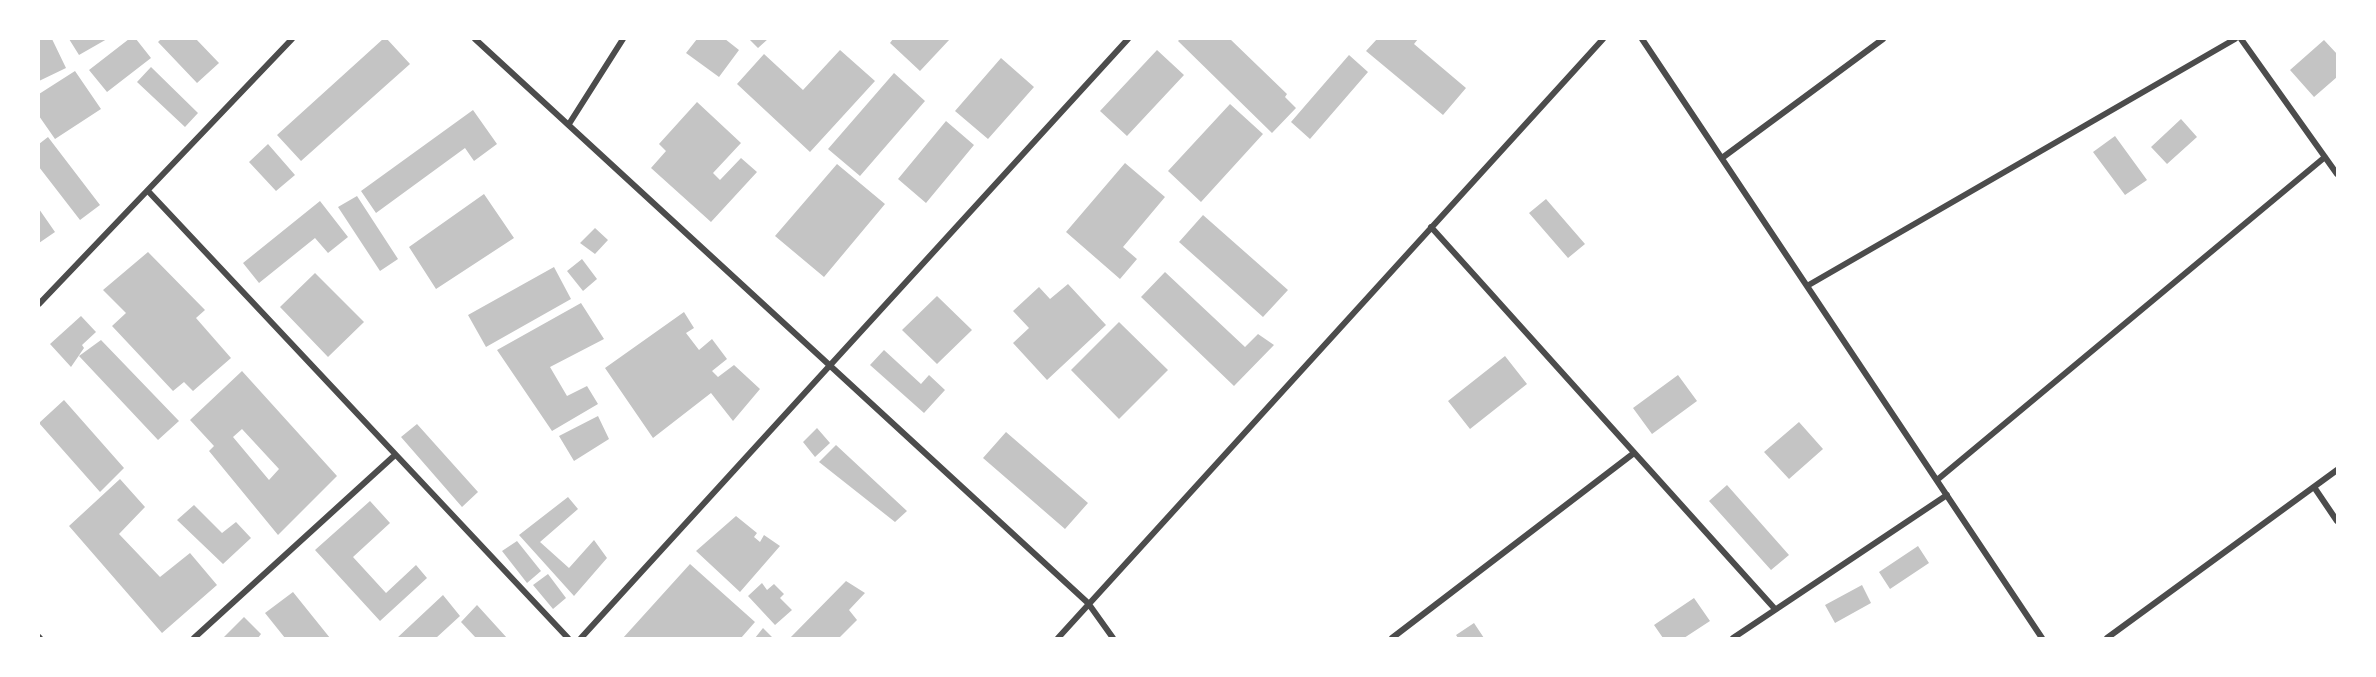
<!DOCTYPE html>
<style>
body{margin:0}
#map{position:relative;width:2376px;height:677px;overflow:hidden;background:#fff;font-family:Barlow,sans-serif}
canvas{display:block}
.frame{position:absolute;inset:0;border:40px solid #fff;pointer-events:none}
</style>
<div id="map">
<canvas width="2376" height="677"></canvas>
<div class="frame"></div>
</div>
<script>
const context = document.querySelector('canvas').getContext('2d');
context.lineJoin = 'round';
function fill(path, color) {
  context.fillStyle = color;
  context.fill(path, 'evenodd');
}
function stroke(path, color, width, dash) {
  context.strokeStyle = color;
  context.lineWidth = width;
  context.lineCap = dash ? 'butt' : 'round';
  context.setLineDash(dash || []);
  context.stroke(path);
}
fill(new Path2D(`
 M 39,39 L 52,39 L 66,68 L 39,81 Z
 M 69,39 L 107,39 L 79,55 Z
 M 129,39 L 136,39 L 151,58 L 107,92 L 89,70 Z
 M 161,39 L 196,39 L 219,63 L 197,83 L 158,42 Z
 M 383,39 L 387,39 L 410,64 L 301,161 L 277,135 Z
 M 697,39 L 725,39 L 739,50 L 719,77 L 686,53 Z
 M 749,39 L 768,39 L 758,48 Z
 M 893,39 L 950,39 L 920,71 L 890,43 Z
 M 1180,39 L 1230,39 L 1287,94 L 1285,97 L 1296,108 L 1272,133 L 1178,41 Z
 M 1377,39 L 1418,39 L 1414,44 L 1466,88 L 1443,115 L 1366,51 Z
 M 2324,40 L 2337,54 L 2337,77 L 2314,97 L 2290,70 Z
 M 840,50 L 875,81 L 810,152 L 737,84 L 764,54 L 803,90 Z
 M 1157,50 L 1184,75 L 1127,136 L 1100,111 Z
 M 1349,55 L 1368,72 L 1310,139 L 1291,122 Z
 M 1001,58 L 1034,87 L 988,139 L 955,111 Z
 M 151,67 L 198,113 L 185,127 L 137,82 Z
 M 75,71 L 101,109 L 55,139 L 39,116 L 39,94 Z
 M 894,73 L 925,101 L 860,176 L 828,149 Z
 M 697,102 L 741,143 L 713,173 L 720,180 L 741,158 L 757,172 L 711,222 L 651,168 L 666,151 L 659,144 Z
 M 1230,104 L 1263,134 L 1201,202 L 1168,171 Z
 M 473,110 L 497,144 L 474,161 L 465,148 L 376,213 L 361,191 Z
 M 2181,119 L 2197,137 L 2167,164 L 2151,147 Z
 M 946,121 L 974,145 L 926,203 L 898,179 Z
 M 2115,136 L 2147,180 L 2125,195 L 2093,152 Z
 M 48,137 L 100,205 L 80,220 L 39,167 L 39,144 Z
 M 268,144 L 295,175 L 276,191 L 249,162 Z
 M 1125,163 L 1165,197 L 1123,247 L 1137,259 L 1120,279 L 1066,232 Z
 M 837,164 L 885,204 L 824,277 L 775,236 Z
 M 484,194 L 514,238 L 436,289 L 409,247 Z
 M 357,196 L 398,259 L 380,271 L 338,207 Z
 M 1546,199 L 1585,244 L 1568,258 L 1529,213 Z
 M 320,201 L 348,237 L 328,253 L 315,238 L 259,283 L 243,263 Z
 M 39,209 L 55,232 L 39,243 Z
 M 1203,215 L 1288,290 L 1263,317 L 1179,242 Z
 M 595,228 L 608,240 L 595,254 L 580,243 Z
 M 148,252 L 205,310 L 196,318 L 231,358 L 193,391 L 184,382 L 173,391 L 112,326 L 126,313 L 103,290 Z
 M 582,259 L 597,279 L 583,291 L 567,271 Z
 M 554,267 L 571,299 L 486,347 L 468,315 Z
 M 1165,272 L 1245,347 L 1258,334 L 1274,345 L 1234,386 L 1141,297 Z
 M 315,273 L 364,322 L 328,357 L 280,307 Z
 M 1068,284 L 1106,325 L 1047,380 L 1013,343 L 1029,328 L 1013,311 L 1039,287 L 1050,299 Z
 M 937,296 L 972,330 L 937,364 L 902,330 Z
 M 581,303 L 604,339 L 550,367 L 567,396 L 587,386 L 598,404 L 552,431 L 497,350 Z
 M 684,312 L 694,328 L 686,333 L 699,350 L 712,339 L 727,359 L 712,371 L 718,377 L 734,365 L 760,389 L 733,421 L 711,393 L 653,438 L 605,368 Z
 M 81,316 L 96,332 L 82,345 L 84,348 L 71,367 L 50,344 Z
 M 1119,322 L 1168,370 L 1119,419 L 1071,370 Z
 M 101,340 L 179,421 L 158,440 L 79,356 Z
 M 884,350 L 921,384 L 929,375 L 945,390 L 924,413 L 870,365 Z
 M 1505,356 L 1527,384 L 1470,429 L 1448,401 Z
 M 242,371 L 337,476 L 278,535 L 209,451 L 214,446 L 190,420 ZM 242,429 L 279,469 L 269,480 L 233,437 Z
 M 1678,375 L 1697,401 L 1652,434 L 1633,408 Z
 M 64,400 L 124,468 L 100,492 L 39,423 Z
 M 598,416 L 609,439 L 574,461 L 559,436 Z
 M 1799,422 L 1823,449 L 1789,479 L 1764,452 Z
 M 417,424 L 478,492 L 462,507 L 401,437 Z
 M 817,428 L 830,443 L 815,457 L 803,442 Z
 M 1006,432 L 1088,503 L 1065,529 L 983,458 Z
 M 836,445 L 907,511 L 895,522 L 819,462 Z
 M 120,479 L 145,507 L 119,534 L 160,577 L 190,553 L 217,585 L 162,633 L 69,526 Z
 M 1727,485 L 1789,555 L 1771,570 L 1709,501 Z
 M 568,497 L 578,509 L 540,542 L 569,568 L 594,540 L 607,558 L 574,596 L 519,535 Z
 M 370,501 L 390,523 L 353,557 L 386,593 L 416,565 L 427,578 L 380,621 L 315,550 Z
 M 194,505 L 222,533 L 236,522 L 251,538 L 223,564 L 177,520 Z
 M 736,516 L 757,533 L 754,537 L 760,542 L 764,535 L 780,546 L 740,592 L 696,551 Z
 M 517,541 L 541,571 L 527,583 L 502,551 Z
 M 1918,546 L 1929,563 L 1890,589 L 1879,572 Z
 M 690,564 L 755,622 L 741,638 L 623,638 Z
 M 548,574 L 566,598 L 553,609 L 533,585 Z
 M 846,581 L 865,593 L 849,610 L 857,620 L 839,638 L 790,638 Z
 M 762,583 L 767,590 L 774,584 L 784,594 L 780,598 L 792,610 L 775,625 L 748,596 Z
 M 1862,585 L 1871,603 L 1835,623 L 1825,605 Z
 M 293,592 L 330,638 L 285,638 L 265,613 Z
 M 443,595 L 460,616 L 436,638 L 397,638 Z
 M 1694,598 L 1710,621 L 1684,638 L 1663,638 L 1654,625 Z
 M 477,605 L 507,638 L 476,638 L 461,622 Z
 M 244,617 L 261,634 L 258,638 L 223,638 Z
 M 1474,623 L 1484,638 L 1458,638 L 1456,635 Z
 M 763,628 L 773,638 L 755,638 Z`), '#c4c4c4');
stroke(new Path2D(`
 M 475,39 L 1088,603 L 1113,638
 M 1642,39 L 2042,638
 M 2241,39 L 2337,174
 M 569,124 L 623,39
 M 1722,158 L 1883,39
 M 148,191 L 568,638
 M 1431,227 L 1775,609
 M 1807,286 L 2235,39
 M 39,304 L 292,39
 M 1937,480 L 2325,157
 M 2314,487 L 2337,521
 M 39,637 L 40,638
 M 194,638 L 395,455
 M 581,638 L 1128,39
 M 1058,638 L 1603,39
 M 1392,638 L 1634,453
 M 1733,638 L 1947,495
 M 2107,638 L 2337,470`), '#4c4c4c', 6);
</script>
